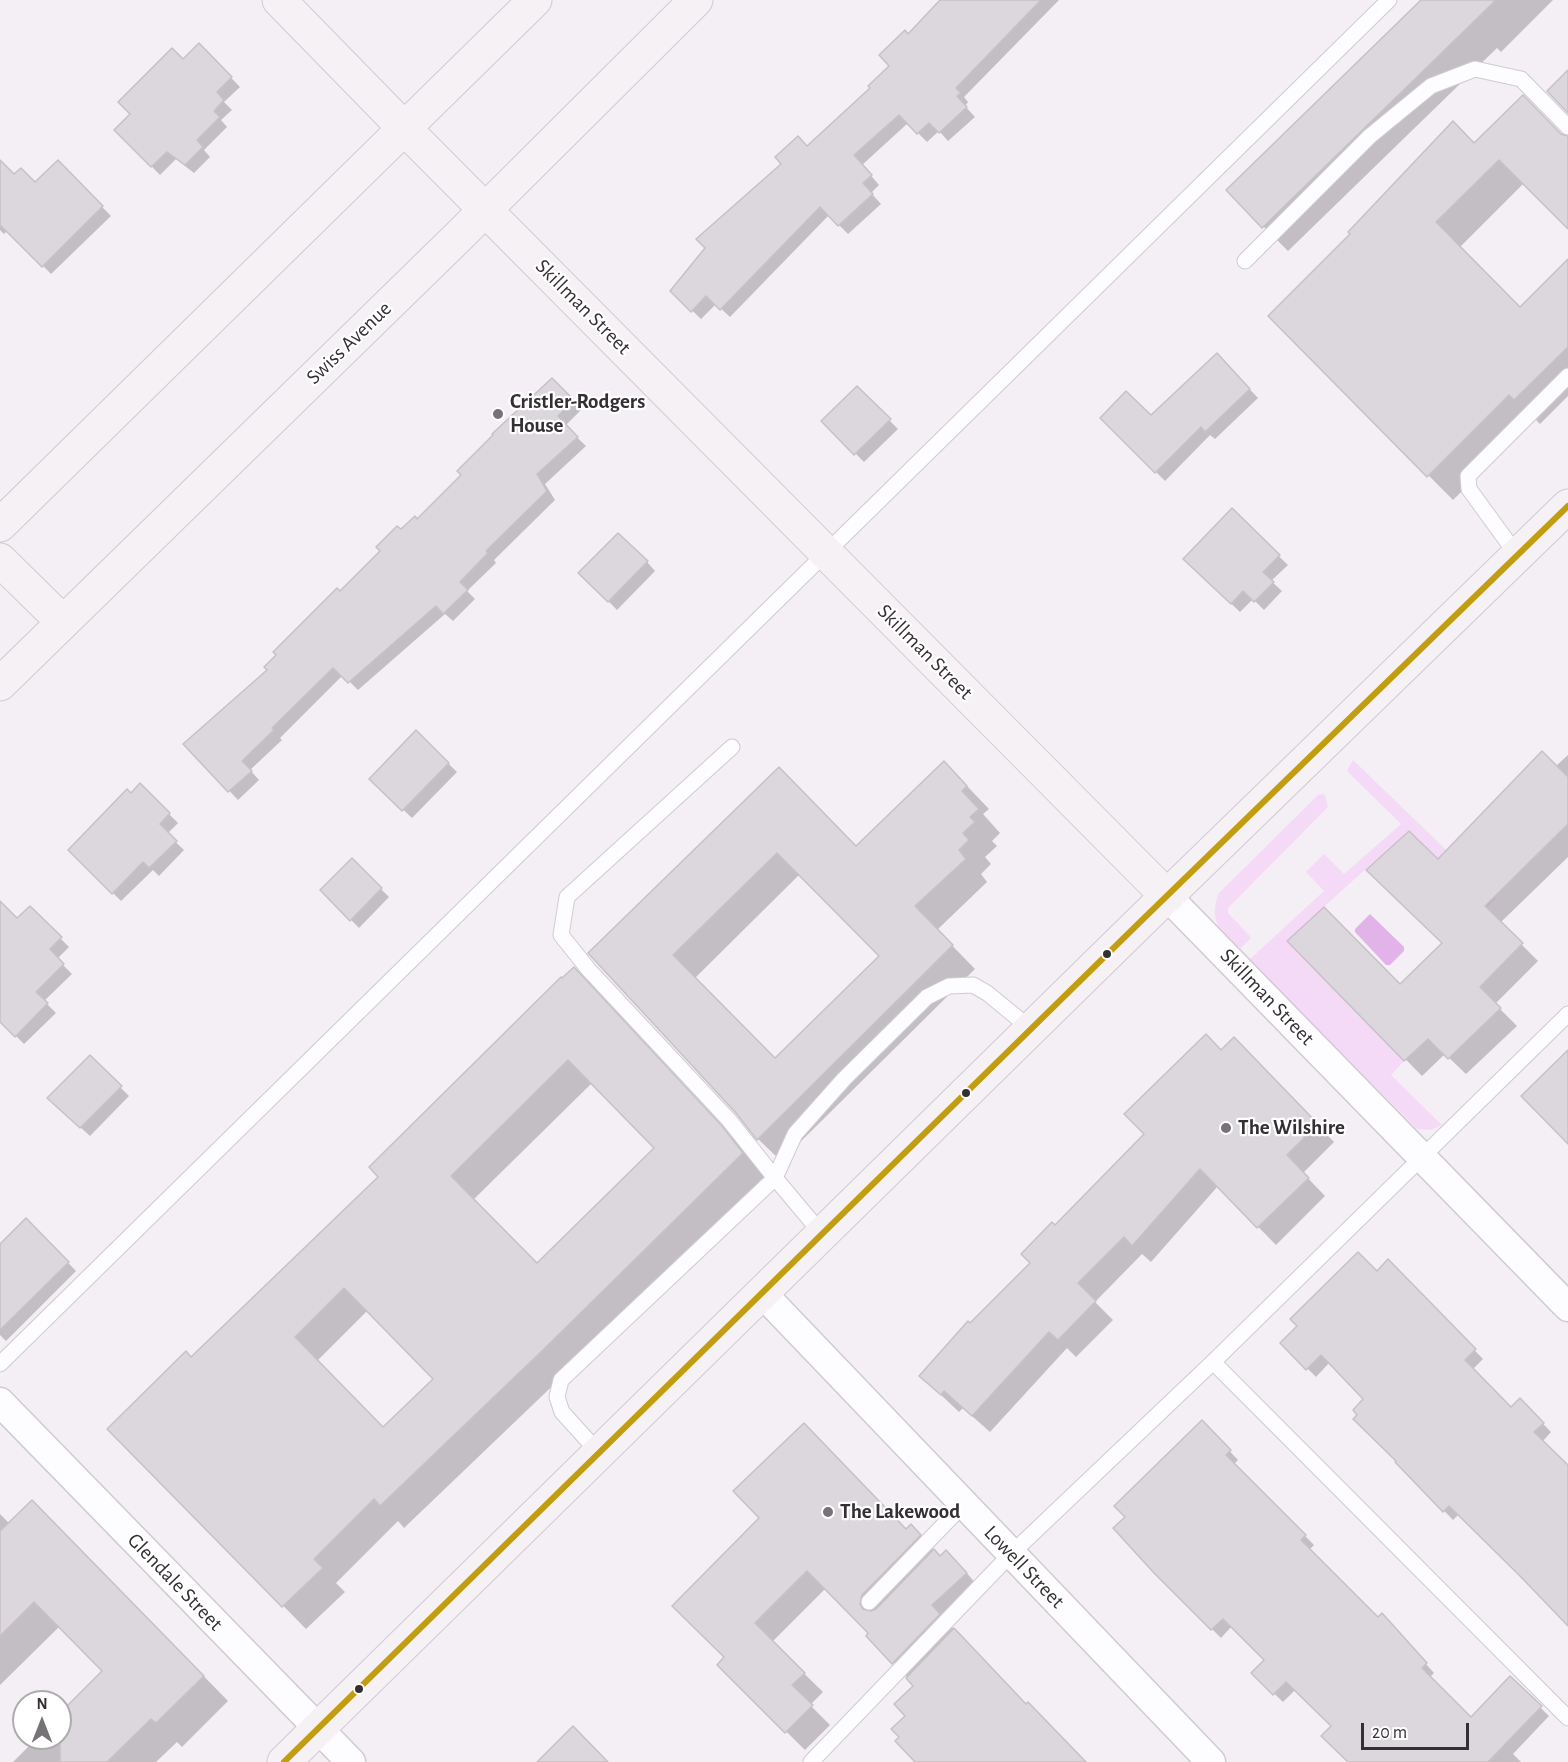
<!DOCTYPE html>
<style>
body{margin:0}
#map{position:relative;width:1568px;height:1762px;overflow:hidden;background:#f4eef5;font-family:"Alegreya Sans",sans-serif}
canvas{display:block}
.north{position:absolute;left:12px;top:1690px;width:60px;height:60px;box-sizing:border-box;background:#fff;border:2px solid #adacad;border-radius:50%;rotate:0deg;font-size:16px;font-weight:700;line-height:24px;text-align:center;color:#332f33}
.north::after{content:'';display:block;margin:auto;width:21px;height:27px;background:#777277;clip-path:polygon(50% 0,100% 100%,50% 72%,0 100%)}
.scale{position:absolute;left:1361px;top:1723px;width:108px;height:27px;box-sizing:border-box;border:3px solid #332f33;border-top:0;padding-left:8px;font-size:18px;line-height:21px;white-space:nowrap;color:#332f33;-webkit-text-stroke:4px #fff;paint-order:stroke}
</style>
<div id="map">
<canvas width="1568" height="1762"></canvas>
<div class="north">N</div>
<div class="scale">20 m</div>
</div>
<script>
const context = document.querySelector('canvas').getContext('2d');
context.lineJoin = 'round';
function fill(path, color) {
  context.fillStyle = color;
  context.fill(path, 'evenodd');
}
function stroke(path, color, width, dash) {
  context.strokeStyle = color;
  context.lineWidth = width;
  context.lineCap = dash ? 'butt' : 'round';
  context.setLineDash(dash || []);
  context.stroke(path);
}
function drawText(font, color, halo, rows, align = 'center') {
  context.font = font + ' "Alegreya Sans",sans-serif';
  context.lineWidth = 4.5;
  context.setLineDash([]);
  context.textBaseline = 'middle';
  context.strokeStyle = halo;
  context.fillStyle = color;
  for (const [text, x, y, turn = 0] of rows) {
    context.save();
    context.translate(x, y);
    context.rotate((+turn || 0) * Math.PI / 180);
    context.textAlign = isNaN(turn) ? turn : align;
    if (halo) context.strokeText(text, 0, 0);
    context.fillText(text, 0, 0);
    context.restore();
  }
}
fill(new Path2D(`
 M 1353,760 L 1496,898 L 1487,907 L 1409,830 L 1286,941 L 1404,1061 L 1391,1075 L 1442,1125 L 1430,1130 L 1417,1129 L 1249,960 L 1324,891 L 1306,872 L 1324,854 L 1344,874 L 1401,824 L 1349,773 L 1347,770 Z
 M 1322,794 L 1325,795 L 1328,807 L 1228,908 L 1228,913 L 1249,935 L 1251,938 L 1239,950 C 1220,933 1208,919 1219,893 L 1318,795 Z`), '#f5daf8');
fill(new Path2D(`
 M 1370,914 L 1404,947 L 1404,951 L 1390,965 L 1386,965 L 1355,932 L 1355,929 Z`), '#e2b3e8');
fill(new Path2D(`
 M 943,0 L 1059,0 L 964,97 L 968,102 L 965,106 L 975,117 L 948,141 L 939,131 L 927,142 L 908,123 L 862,165 L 879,185 L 871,193 L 881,204 L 848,234 L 829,215 L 730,317 L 716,304 L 701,319 L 672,291 L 807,147 L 872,88 L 891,67 L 909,36 Z
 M 1423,0 L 1553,0 L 1501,52 L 1497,48 L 1288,251 L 1263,226 Z
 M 199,45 L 240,87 L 224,102 L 232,110 L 221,120 L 227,127 L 204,150 L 210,157 L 194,173 L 176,159 L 160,175 L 116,130 Z
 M 1561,136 L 1568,138 L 1568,227 L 1524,183 L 1459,248 L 1520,309 L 1568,261 L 1568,396 L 1540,424 L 1535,419 L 1453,500 L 1270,316 L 1474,145 Z
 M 58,162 L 111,216 L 51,274 L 8,230 L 4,234 L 0,230 L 0,169 L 36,184 Z
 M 1217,355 L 1258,398 L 1215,439 L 1210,435 L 1165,481 L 1102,418 L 1151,417 Z
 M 552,380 L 581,410 L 565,426 L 586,446 L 545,484 L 555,500 L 494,560 L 496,563 L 467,591 L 475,599 L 453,621 L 445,614 L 358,690 L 343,675 L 280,738 L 282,740 L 250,770 L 259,780 L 238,800 L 185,744 L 269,670 L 340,593 L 401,531 L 417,521 Z
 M 857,388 L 898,429 L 864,462 L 823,421 Z
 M 1232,511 L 1288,565 L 1271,581 L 1282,591 L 1264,610 L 1253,599 L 1240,612 L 1185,559 Z
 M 647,562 L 655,571 L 617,610 L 581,573 Z
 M 416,732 L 457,772 L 412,818 L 371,779 Z
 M 1568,755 L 1568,857 L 1500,923 L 1538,961 L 1495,1004 L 1517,1026 L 1466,1074 L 1445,1054 L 1422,1076 L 1289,941 L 1401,986 L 1444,944 L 1438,861 L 1556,766 Z
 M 779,769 L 856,847 L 967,786 L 989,809 L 983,814 L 1000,833 L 992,841 L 997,846 L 985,857 L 991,864 L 981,874 L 987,882 L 937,930 L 975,969 L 781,1161 L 758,1139 L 737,1112 L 590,953 ZM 800,874 L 881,956 L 776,1060 L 695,978 Z
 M 140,785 L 178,823 L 167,834 L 184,850 L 159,876 L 153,870 L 121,901 L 70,850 Z
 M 352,860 L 389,897 L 359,928 L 322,890 Z
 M 30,908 L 69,947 L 57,959 L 72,974 L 44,1001 L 56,1013 L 24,1044 L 0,1020 L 0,915 L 17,920 Z
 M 597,992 L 745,1151 L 765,1177 L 567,1372 L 404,1528 L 398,1521 L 336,1583 L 345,1592 L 306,1629 L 109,1429 L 191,1359 L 380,1177 ZM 592,1083 L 657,1148 L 537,1265 L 473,1200 ZM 368,1310 L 435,1379 L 383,1429 L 317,1361 Z
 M 1221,1052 L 1252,1056 L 1334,1142 L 1303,1173 L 1325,1196 L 1276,1245 L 1218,1186 L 1151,1262 L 1142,1254 L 1095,1302 L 1113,1320 L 1076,1357 L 1067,1348 L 990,1432 L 963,1408 L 959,1412 L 921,1376 L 1032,1263 L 1055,1227 L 1146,1134 Z
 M 90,1057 L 129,1096 L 90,1136 L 58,1107 Z
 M 26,1220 L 76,1271 L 6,1341 L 0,1335 L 0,1246 Z
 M 1388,1261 L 1483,1359 L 1473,1369 L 1511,1409 L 1520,1400 L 1551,1432 L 1542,1442 L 1568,1467 L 1568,1624 L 1459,1514 L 1453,1520 L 1397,1462 L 1365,1399 L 1330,1362 L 1316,1377 L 1282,1343 L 1377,1273 Z
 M 1202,1422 L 1238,1460 L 1234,1464 L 1314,1545 L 1309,1550 L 1378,1619 L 1390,1624 L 1434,1673 L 1429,1678 L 1471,1719 L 1510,1678 L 1549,1716 L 1513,1754 L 1521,1762 L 1350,1762 L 1333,1726 L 1295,1690 L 1283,1702 L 1253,1673 L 1266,1660 L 1232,1626 L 1221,1638 L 1155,1572 L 1127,1517 Z
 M 0,1514 L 10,1524 L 57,1526 L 228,1701 L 182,1747 L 177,1742 L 156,1762 L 13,1762 L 37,1738 L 60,1738 L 60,1716 L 105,1671 L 60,1626 L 0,1685 Z
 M 911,1526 L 938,1555 L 965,1571 L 984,1593 L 950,1625 L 1026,1706 L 1084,1762 L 917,1762 L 901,1737 L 915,1686 L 893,1662 L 871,1633 L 826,1588 L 772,1642 L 823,1692 L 810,1705 L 830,1725 L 805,1750 L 719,1665 L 726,1657 L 674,1606 L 907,1531 Z`), '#0003');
const building = new Path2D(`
 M 940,0 L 1041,0 L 956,88 L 961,93 L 957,96 L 967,107 L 939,133 L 929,123 L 917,134 L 899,115 L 854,155 L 872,175 L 863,183 L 873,194 L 838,226 L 820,207 L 720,310 L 706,296 L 691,312 L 670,291 L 705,248 L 696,239 L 781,164 L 775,157 L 798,136 L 807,146 L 870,88 L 868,86 L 889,66 L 879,55 L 905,30 L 908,34 Z
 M 1421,0 L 1496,0 L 1262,228 L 1226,190 Z
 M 199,43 L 232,77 L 217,92 L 224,100 L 214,111 L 220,117 L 197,140 L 203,147 L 185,165 L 167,152 L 151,167 L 114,130 L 130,114 L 118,102 L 172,48 L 183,59 Z
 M 1568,70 L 1568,113 L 1547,91 Z
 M 1523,95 L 1561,134 L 1568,136 L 1568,229 L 1499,160 L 1436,222 L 1520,307 L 1568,259 L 1568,347 L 1514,400 L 1509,395 L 1427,477 L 1268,316 L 1350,234 L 1348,232 L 1453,121 L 1474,143 Z
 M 0,160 L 14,174 L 21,168 L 35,182 L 58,160 L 103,206 L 42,267 L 0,225 Z
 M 1217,353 L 1250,389 L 1205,432 L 1201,427 L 1155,473 L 1100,418 L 1126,391 L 1151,415 Z
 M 552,378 L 574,400 L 558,416 L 578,437 L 537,474 L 547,491 L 486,551 L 488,553 L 460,582 L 468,590 L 443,614 L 436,606 L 348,683 L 333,668 L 272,728 L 274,730 L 242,761 L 252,771 L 228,792 L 183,744 L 267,670 L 264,667 L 276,655 L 273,652 L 337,588 L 340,591 L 380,551 L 376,547 L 397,526 L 401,529 L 415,516 L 417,519 L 461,475 L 457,471 L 493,435 L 492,434 Z
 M 857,386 L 891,419 L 854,455 L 821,421 Z
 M 1232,508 L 1280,555 L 1263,572 L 1274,582 L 1254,602 L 1243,591 L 1231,604 L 1183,559 Z
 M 618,533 L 648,561 L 608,602 L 578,573 Z
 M 416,730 L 449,763 L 402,811 L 369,779 Z
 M 1542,751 L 1568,777 L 1568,824 L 1485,906 L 1523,943 L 1480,987 L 1501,1008 L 1448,1059 L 1428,1039 L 1404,1061 L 1287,941 L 1324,907 L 1400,984 L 1442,943 L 1366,870 L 1409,831 L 1438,859 Z
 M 944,761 L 967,786 L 962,791 L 979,809 L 970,817 L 975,822 L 963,833 L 969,840 L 959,850 L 966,859 L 915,906 L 953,945 L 757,1140 L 736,1113 L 588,953 L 779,767 L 856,846 ZM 777,853 L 879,956 L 775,1058 L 673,955 Z
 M 140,783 L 170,813 L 160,824 L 177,841 L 149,868 L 143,862 L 112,894 L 68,850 L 127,789 L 131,793 Z
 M 352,858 L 382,888 L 350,921 L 320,890 Z
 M 0,901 L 17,918 L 30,906 L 62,937 L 50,949 L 64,964 L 36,992 L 48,1003 L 15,1037 L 0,1022 Z
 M 574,967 L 722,1126 L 743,1153 L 544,1349 L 380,1506 L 374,1499 L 314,1559 L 323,1568 L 282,1607 L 107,1429 L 186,1351 L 191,1357 L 378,1177 L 369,1167 L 561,977 L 562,978 ZM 568,1060 L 654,1148 L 537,1263 L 451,1176 ZM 344,1288 L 433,1379 L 383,1427 L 295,1337 Z
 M 1206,1034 L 1221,1050 L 1234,1037 L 1318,1124 L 1287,1155 L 1309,1178 L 1257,1228 L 1200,1169 L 1132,1246 L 1124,1237 L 1078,1283 L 1096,1301 L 1058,1340 L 1049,1332 L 972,1416 L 944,1391 L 941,1395 L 919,1376 L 968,1321 L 970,1323 L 1030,1263 L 1021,1254 L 1052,1222 L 1055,1225 L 1144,1134 L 1124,1114 Z
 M 1568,1050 L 1568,1144 L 1521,1096 Z
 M 90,1055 L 122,1086 L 80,1128 L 47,1098 Z
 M 26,1218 L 69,1262 L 0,1330 L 0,1244 Z
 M 1358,1252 L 1377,1271 L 1388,1259 L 1476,1349 L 1465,1360 L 1511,1407 L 1520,1398 L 1544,1423 L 1534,1432 L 1568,1465 L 1568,1626 L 1520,1576 L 1449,1506 L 1443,1512 L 1395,1462 L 1396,1461 L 1353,1419 L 1357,1415 L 1353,1410 L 1363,1399 L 1321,1355 L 1306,1370 L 1280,1343 L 1297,1326 L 1290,1319 Z
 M 1202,1420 L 1231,1450 L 1226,1455 L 1306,1535 L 1301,1540 L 1378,1617 L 1382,1613 L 1427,1663 L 1422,1668 L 1471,1717 L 1510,1676 L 1542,1706 L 1488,1762 L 1348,1762 L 1321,1736 L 1331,1726 L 1286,1682 L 1273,1695 L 1251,1673 L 1264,1660 L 1223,1619 L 1211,1630 L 1154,1573 L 1113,1528 L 1125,1517 L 1114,1506 Z
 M 804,1423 L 906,1529 L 911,1524 L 921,1535 L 862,1595 L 860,1604 L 863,1609 L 871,1611 L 876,1609 L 934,1549 L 940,1556 L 946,1550 L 967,1573 L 932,1605 L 940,1614 L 892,1664 L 866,1636 L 868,1633 L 807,1571 L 755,1623 L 805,1673 L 792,1685 L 813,1705 L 785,1733 L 717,1665 L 724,1657 L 672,1606 L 759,1518 L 733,1491 Z
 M 32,1500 L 204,1676 L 156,1723 L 151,1719 L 107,1762 L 60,1762 L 60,1713 L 102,1671 L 34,1602 L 0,1636 L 0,1531 Z
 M 954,1628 L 1026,1704 L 1028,1702 L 1086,1762 L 915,1762 L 895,1741 L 899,1737 L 891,1729 L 905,1716 L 894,1704 L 913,1686 L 906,1678 Z
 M 573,1726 L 608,1762 L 537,1762 Z`);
fill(building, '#dcd7dc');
stroke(building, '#c6c1c6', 1.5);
const lane = new Path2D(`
 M 1245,261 L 1370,136 L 1431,86 L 1475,69 L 1521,79 L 1568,127
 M 1517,555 L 1469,489 L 1468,476 L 1568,376
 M 822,1234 L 775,1178 L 795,1134 L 844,1079 L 927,997 L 949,986 L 973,985 L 987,993 L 1031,1029
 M 1213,1362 L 1568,1718
 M 0,1364 L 1389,0
 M 599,1453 L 562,1412 L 557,1397 L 561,1380 L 775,1178 L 729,1120 L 589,970 L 561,935 L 567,897 L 732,747
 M 869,1602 L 964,1504
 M 811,1762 L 1011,1554 L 1213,1362 L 1568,1014`);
const street = new Path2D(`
 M 1167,896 L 1568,1307
 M 762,1293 L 1211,1762
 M 0,1402 L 351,1762`);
const secondary = new Path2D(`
 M 279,0 L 404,128 L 1167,896
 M 0,525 L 535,0
 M 0,560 L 63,622
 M 0,684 L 458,237 L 696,0
 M 284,1762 L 1139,923 L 1568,506`);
stroke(lane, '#d0cbd1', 17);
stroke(street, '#d0cbd1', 31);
stroke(secondary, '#d0cbd1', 35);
stroke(lane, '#fdfcfe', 15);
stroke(street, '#fdfcfe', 28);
stroke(secondary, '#f5f1f5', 33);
stroke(new Path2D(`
 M 284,1762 L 1139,923 L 1568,506`), '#c29d0f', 6);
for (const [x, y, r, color] of [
 [498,414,6,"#777277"],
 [1107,954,5,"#332f33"],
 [966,1093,5,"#332f33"],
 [1226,1128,6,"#777277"],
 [828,1512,6,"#777277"],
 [359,1689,5,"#332f33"]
]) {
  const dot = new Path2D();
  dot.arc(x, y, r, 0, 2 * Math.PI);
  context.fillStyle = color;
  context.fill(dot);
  stroke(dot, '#fff', 2);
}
drawText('21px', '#332f33', '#fff', [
 ["Skillman Street",583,307,45],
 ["Swiss Avenue",349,343,-44],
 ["Skillman Street",925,652,45],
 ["Skillman Street",1267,997,46],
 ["Lowell Street",1024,1567,46],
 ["Glendale Street",175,1582,46]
]);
drawText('bold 21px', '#332f33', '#fff', [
 ["Cristler-Rodgers",510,402],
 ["House",510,426],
 ["The Wilshire",1238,1128],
 ["The Lakewood",840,1512]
], 'left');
</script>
